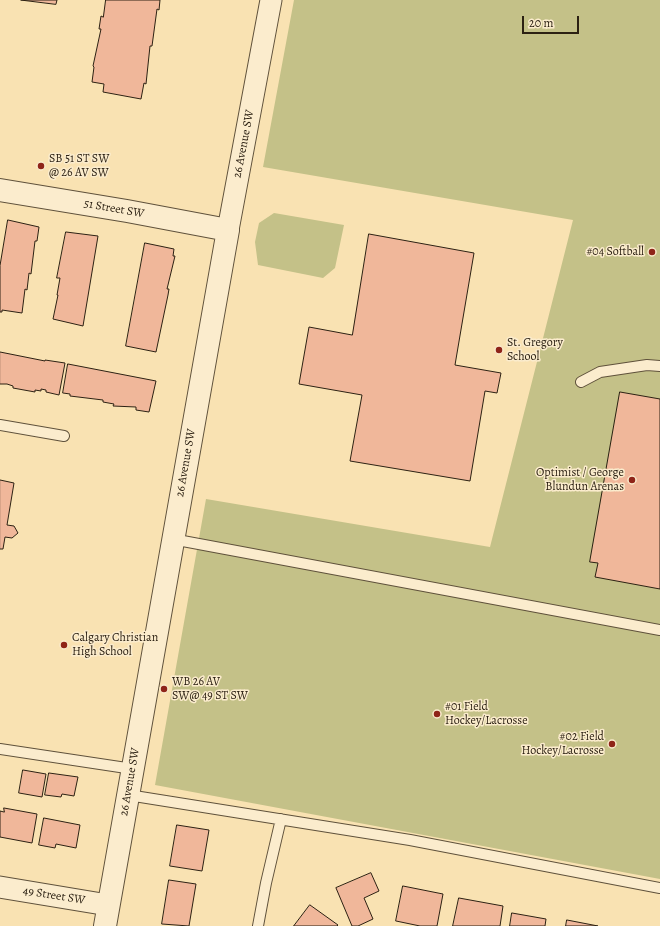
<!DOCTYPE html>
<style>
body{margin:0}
#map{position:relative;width:660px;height:926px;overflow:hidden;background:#f9e2b2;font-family:Alegreya,serif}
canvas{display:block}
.scale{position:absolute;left:522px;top:16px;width:57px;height:18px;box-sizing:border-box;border:2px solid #2c2113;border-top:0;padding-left:5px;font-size:12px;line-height:14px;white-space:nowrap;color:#2c2113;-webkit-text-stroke:3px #fbeccd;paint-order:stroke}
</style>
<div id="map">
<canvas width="660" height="926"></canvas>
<div class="scale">20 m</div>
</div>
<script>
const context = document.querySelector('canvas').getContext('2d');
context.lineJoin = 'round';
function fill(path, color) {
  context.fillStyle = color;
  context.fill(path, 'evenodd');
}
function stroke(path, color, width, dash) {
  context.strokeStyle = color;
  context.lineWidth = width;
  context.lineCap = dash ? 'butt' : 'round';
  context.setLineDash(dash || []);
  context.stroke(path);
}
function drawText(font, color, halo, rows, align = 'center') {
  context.font = font + ' Alegreya,serif';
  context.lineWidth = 3;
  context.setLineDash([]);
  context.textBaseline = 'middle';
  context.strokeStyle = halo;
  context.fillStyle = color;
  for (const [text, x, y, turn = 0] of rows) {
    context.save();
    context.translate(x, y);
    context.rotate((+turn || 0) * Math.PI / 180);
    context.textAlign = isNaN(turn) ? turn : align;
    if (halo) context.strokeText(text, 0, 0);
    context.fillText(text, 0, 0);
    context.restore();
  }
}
fill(new Path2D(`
 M 294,0 L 660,0 L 660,879 L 155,785 L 206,499 L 490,547 L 573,220 L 263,167 Z
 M 274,213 L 344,225 L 335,268 L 323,278 L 258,265 L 255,242 L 259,223 Z`), '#c4c188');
const building = new Path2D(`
 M 21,0 L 57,0 L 56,4 Z
 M 106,0 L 160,0 L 159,10 L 157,9 L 152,46 L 150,46 L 146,84 L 144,83 L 141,99 L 103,92 L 104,84 L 92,82 L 94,67 L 93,66 L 101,29 L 99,29 L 101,16 L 103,17 Z
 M 8,220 L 39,227 L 37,241 L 35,241 L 31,274 L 29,273 L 27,290 L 25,289 L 22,313 L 2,310 L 2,312 L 0,312 L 0,266 Z
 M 66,232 L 98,236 L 83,326 L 53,319 L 58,295 L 57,295 L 60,278 L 57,278 Z
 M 369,234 L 474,253 L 455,365 L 501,373 L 497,393 L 485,391 L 470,481 L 350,461 L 362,395 L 299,384 L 309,327 L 352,335 Z
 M 145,243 L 174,249 L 173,256 L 175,256 L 167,289 L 169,289 L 168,295 L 156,352 L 126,346 Z
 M 0,352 L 45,361 L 45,360 L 65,363 L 59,395 L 46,392 L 46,390 L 41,389 L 41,391 L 35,390 L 35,392 L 13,388 L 13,386 L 7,384 L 0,384 Z
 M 68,364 L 156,381 L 149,412 L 136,410 L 136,407 L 113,406 L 114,404 L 103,402 L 103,400 L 70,396 L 70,394 L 63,393 Z
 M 620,392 L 660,399 L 660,589 L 595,577 L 598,563 L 590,562 Z
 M 0,480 L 14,483 L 7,525 L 14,526 L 18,533 L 12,538 L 5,537 L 3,549 L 0,549 Z
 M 23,770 L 46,774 L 42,797 L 19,793 Z
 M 49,773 L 78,777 L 74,796 L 62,794 L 61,797 L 45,795 Z
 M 4,808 L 37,814 L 32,843 L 0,837 L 0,811 L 4,812 Z
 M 44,818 L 80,825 L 76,848 L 56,844 L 55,848 L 39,845 Z
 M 177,825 L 209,830 L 202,871 L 170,866 Z
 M 371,873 L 379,891 L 364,898 L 373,919 L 358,926 L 352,926 L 336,888 Z
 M 169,880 L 196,884 L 189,926 L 162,924 Z
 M 403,886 L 443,894 L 437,926 L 420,926 L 396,921 Z
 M 459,898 L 503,906 L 500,926 L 453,926 Z
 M 310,905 L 338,925 L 337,926 L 294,926 Z
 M 512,913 L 546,919 L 545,926 L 510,926 Z
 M 567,920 L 598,926 L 566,926 Z`);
fill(building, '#f0b79a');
stroke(building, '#2c2113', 1);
const service = new Path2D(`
 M 581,382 L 600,372 L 647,365 L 660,366
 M 0,425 L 64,436
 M 172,539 L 660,630
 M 0,749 L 133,769
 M 128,795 L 410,840 L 660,888
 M 258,926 L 266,883 L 281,819`);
const minor = new Path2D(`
 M 228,230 L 271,0
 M 0,887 L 108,905`);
const tertiary = new Path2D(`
 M 0,190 L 127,211 L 228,230 L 105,926`);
stroke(service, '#5f513b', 12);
stroke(minor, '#5f513b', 23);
stroke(tertiary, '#5f513b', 24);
stroke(service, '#fbeccd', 10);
stroke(minor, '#fbeccd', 21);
stroke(tertiary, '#fbeccd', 22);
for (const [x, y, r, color] of [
 [41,166,4,"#8f2418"],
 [652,252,4,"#8f2418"],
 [499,350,4,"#8f2418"],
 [632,480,4,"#8f2418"],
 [64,645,4,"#8f2418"],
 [164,689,4,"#8f2418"],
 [437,714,4,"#8f2418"],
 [612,744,4,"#8f2418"]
]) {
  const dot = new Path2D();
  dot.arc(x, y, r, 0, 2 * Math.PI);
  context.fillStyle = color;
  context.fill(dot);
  stroke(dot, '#fbeccd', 1.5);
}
drawText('12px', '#2c2113', '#fbeccd', [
 ["26 Avenue SW",244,144,-79],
 ["51 Street SW",114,209,10],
 ["26 Avenue SW",186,463,-80],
 ["26 Avenue SW",130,782,-80],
 ["49 Street SW",54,896,9]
]);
drawText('12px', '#2c2113', '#fbeccd', [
 ["SB 51 ST SW",49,159],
 ["@ 26 AV SW",49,173],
 ["#04 Softball",644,252,"right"],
 ["St. Gregory",507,343],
 ["School",507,357],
 ["Optimist / George",624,473,"right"],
 ["Blundun Arenas",624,487,"right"],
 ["Calgary Christian",72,638],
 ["High School",72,652],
 ["WB 26 AV",172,682],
 ["SW@ 49 ST SW",172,696],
 ["#01 Field",445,707],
 ["Hockey/Lacrosse",445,721],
 ["#02 Field",604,737,"right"],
 ["Hockey/Lacrosse",604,751,"right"]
], 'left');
</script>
